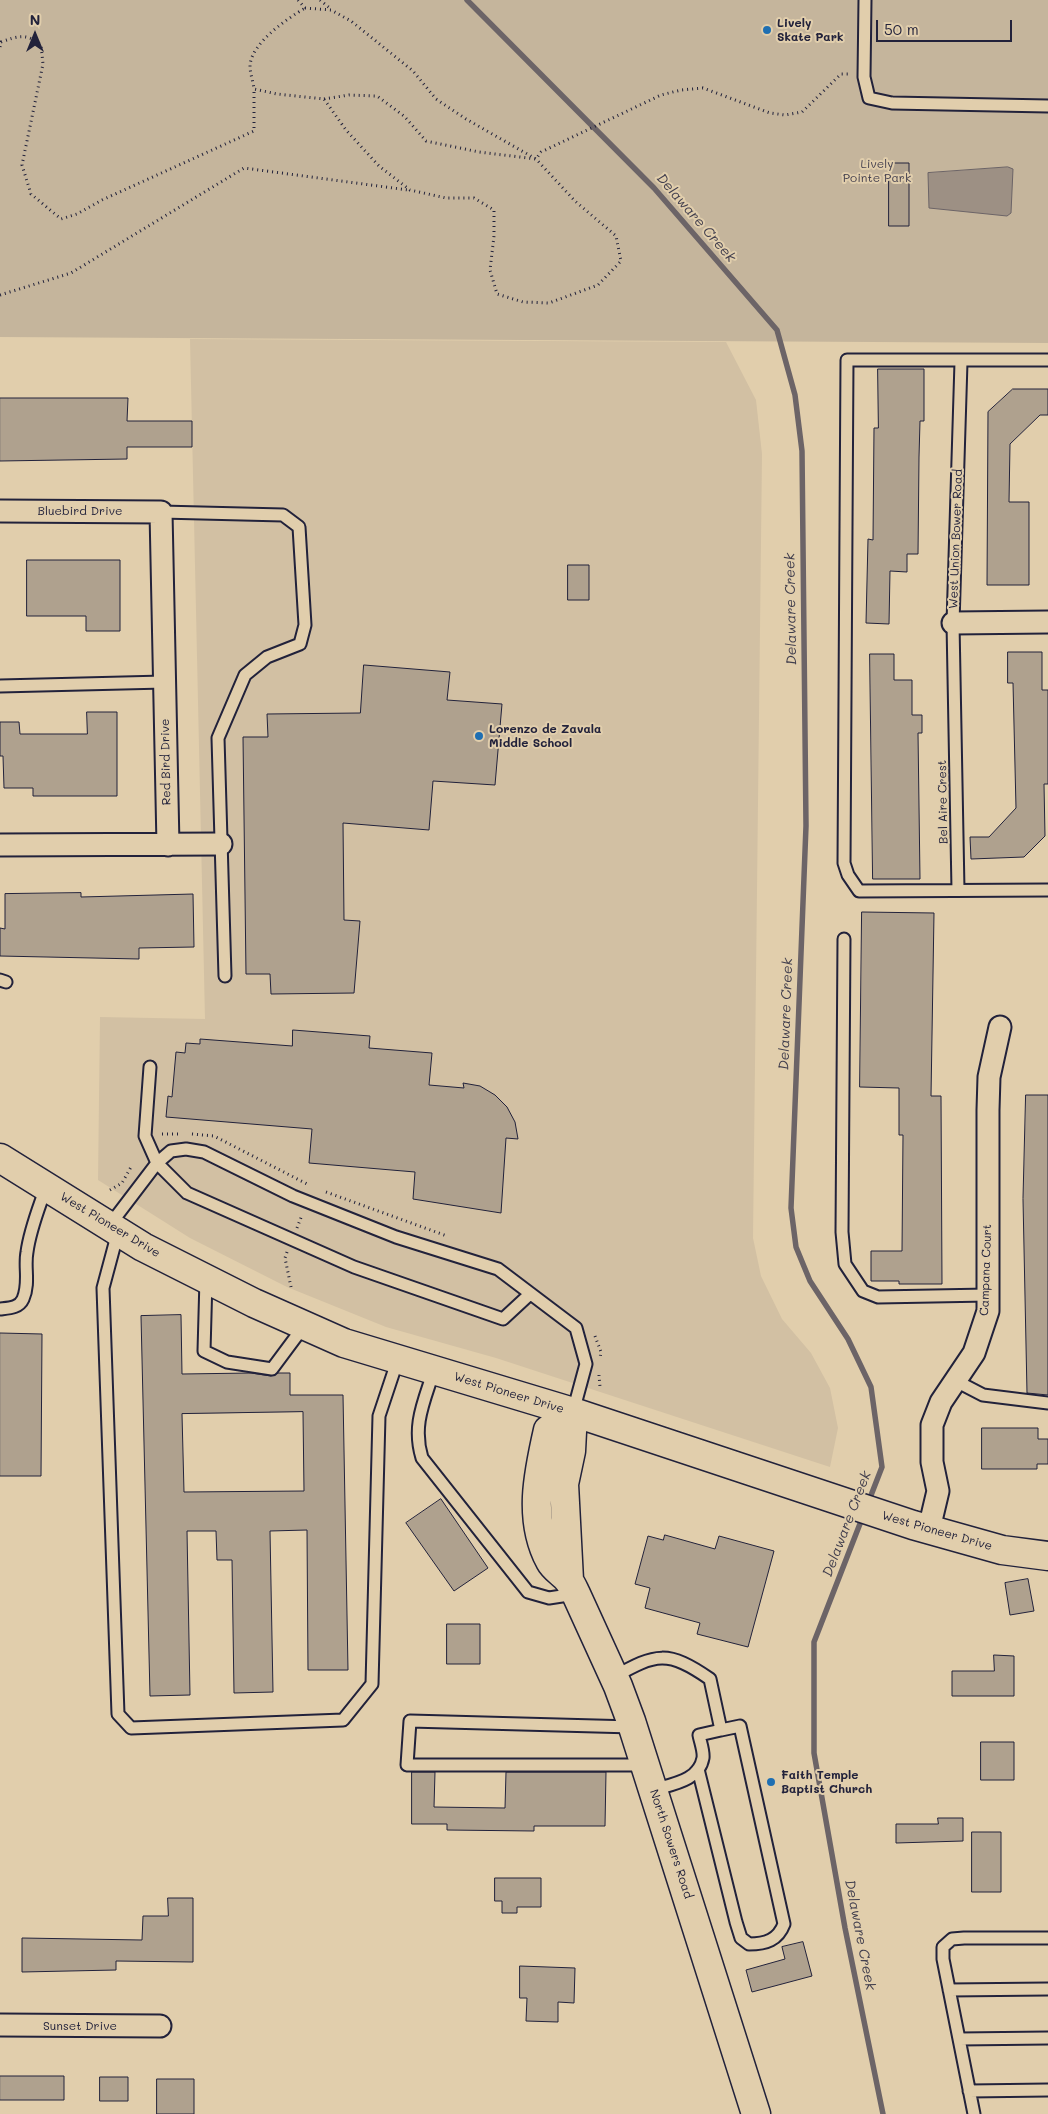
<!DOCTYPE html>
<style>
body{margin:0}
#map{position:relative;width:1048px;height:2114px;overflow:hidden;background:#e1ceac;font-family:Mali,sans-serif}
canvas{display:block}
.north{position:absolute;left:10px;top:10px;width:50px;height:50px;-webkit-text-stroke:4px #e1ceac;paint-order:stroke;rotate:0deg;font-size:14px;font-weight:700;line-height:20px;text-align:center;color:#22223b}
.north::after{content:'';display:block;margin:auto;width:18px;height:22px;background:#22223b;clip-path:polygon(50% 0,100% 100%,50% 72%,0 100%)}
.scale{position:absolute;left:876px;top:20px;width:136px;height:22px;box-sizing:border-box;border:2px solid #22223b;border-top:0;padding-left:6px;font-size:15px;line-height:18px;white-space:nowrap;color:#22223b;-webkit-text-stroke:4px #e1ceac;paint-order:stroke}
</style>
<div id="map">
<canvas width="1048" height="2114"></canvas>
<div class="north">N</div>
<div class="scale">50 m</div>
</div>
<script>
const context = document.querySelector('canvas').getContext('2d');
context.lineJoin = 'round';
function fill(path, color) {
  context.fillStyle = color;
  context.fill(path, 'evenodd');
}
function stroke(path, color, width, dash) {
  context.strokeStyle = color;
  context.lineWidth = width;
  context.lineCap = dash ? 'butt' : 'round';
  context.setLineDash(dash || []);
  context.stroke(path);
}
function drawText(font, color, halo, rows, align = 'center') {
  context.font = font + ' Mali,sans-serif';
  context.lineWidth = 4;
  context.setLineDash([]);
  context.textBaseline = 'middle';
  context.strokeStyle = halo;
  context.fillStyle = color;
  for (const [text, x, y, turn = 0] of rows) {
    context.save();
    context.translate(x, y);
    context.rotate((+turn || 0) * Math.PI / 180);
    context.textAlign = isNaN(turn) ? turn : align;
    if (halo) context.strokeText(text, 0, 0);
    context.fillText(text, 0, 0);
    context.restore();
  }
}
fill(new Path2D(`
 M 190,339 L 726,342 L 756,400 L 762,454 L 753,1238 L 761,1276 L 782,1319 L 811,1353 L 830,1388 L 838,1428 L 830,1467 L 496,1358 L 386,1327 L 287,1287 L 190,1238 L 98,1180 L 100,1017 L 205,1019 Z`), '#d2c0a3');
fill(new Path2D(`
 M 0,0 L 1048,0 L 1048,343 L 0,337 Z`), '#c5b59c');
const water = new Path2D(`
 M 1008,167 L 1013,169 L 1011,213 L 1007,216 L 929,208 L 928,173 Z`);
fill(water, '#9d9084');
stroke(water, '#6c6467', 1);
stroke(new Path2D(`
 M 467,0 L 654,188 L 777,330 L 795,395 L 802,451 L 806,826 L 791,1208 L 796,1247 L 810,1281 L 848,1339 L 871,1387 L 882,1467 L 868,1503
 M 863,1516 L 814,1642 L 814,1753 L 845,1928 L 883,2114`), '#6c6467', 5.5);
const building = new Path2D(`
 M 889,163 L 909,163 L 909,226 L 889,226 Z
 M 878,369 L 924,369 L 924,421 L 920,421 L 919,457 L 918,554 L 907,554 L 907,572 L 890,571 L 889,624 L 866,623 L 868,539 L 873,540 L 874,428 L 878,428 Z
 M 1013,389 L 1048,389 L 1048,415 L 1040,415 L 1010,444 L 1009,502 L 1029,502 L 1029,585 L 987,585 L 988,412 Z
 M 0,398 L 128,398 L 127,421 L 192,421 L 192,447 L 127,447 L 127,459 L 0,461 Z
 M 27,560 L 120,560 L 120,631 L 86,631 L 86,616 L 27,616 Z
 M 568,565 L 589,565 L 589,600 L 568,600 Z
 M 1008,652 L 1042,652 L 1042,690 L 1048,690 L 1048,784 L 1044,784 L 1045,836 L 1024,857 L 971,859 L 970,837 L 989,837 L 1016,808 L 1013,683 L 1008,683 Z
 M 870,654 L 894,654 L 894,680 L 912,680 L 912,715 L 922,715 L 922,733 L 918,733 L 920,879 L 873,879 Z
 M 364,665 L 450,672 L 447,700 L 502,704 L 495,785 L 433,781 L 429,830 L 343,823 L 344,920 L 360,921 L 354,993 L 271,994 L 270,974 L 246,974 L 243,737 L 268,737 L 267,714 L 360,713 Z
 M 87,712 L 117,712 L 117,796 L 33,796 L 33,788 L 4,788 L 3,756 L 0,756 L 0,722 L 19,722 L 20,734 L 87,734 Z
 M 81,893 L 81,897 L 193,894 L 194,947 L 139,948 L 139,959 L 0,956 L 0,928 L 5,929 L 5,894 Z
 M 862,912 L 934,913 L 931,1096 L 941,1096 L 942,1284 L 899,1284 L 899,1281 L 871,1281 L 871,1251 L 902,1251 L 903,1135 L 899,1135 L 899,1088 L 860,1087 Z
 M 293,1030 L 370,1036 L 369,1048 L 432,1053 L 429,1085 L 464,1088 L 463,1083 L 480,1086 L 495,1095 L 507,1107 L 515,1122 L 518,1139 L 506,1138 L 501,1213 L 413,1199 L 415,1172 L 309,1163 L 312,1129 L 166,1117 L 168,1096 L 172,1097 L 176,1052 L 185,1053 L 186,1043 L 200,1044 L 200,1039 L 292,1046 Z
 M 1026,1095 L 1048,1095 L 1048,1395 L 1027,1393 L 1023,1199 Z
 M 181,1315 L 182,1374 L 251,1373 L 271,1376 L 278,1373 L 290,1373 L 290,1395 L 343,1395 L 348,1670 L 308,1670 L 307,1530 L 270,1531 L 273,1692 L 234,1693 L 232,1560 L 217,1560 L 216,1531 L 187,1531 L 190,1695 L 150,1696 L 141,1316 ZM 303,1412 L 304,1491 L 184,1492 L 182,1414 Z
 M 0,1333 L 42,1334 L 41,1476 L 0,1476 Z
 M 982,1428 L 1038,1428 L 1038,1439 L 1048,1439 L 1048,1464 L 1037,1464 L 1037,1469 L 982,1469 Z
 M 441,1499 L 488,1568 L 454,1591 L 406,1523 Z
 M 665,1535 L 715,1549 L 719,1536 L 774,1551 L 748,1647 L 697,1634 L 700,1623 L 645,1608 L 650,1588 L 635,1584 L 648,1536 L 663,1540 Z
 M 1028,1579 L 1034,1611 L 1010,1615 L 1005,1583 Z
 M 447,1624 L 480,1624 L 480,1664 L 447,1664 Z
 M 994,1655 L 1014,1656 L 1014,1696 L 952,1696 L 952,1671 L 994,1671 Z
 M 981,1742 L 1014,1742 L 1014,1780 L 981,1780 Z
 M 412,1772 L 435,1772 L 434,1807 L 505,1808 L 506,1772 L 606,1772 L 605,1826 L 534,1826 L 534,1831 L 447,1830 L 447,1824 L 412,1824 Z
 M 938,1818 L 963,1818 L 963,1841 L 896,1843 L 896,1824 L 938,1824 Z
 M 972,1832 L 1001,1832 L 1001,1892 L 972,1892 Z
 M 495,1878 L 541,1878 L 541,1907 L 517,1907 L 517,1913 L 502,1913 L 502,1901 L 495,1901 Z
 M 168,1898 L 193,1898 L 193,1962 L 116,1961 L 116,1970 L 22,1972 L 22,1938 L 142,1940 L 143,1916 L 168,1916 Z
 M 803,1942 L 812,1976 L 752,1992 L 746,1970 L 785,1959 L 782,1947 Z
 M 520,1966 L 575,1968 L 574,2003 L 558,2002 L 558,2022 L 526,2021 L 527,1998 L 520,1998 Z
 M 0,2076 L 64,2076 L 64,2100 L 0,2100 Z
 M 100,2077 L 128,2077 L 128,2101 L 100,2101 Z
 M 157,2079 L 194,2079 L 194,2114 L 157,2114 Z`);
fill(building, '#afa18e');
stroke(building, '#22223b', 1);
const lane = new Path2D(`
 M 865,0 L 864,77 L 869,98 L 892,103 L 1048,106
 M 1048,360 L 847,360 L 844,863 L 848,875 L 859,891 L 1048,890
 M 161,512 L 283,515 L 299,527 L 305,625 L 300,644 L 267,657 L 245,675 L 218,738 L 225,976
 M 0,686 L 164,682
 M 958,890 L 953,623 L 961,362
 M 844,939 L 842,1232 L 845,1264 L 863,1291 L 878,1297 L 988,1295
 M 0,980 L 6,982
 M 150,1067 L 145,1136 L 157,1163 L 187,1193 L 354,1267 L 503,1319 L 530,1294
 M 109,1226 L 157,1163 L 171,1151 L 186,1149 L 204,1152 L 293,1196 L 396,1237 L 498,1269 L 576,1328 L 586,1364 L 573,1412
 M 118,1232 L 103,1288 L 118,1714 L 131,1728 L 343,1720 L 372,1684 L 379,1416 L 398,1359
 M 206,1279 L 204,1351 L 227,1362 L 272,1369 L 304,1326
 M 0,1309 C 9,1308 19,1308 23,1299 C 30,1283 24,1267 27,1252 C 30,1229 39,1208 46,1187
 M 434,1370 C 424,1402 412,1425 422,1458 L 528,1592 L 549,1598 L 575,1594
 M 956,1381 L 983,1395 L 1048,1403
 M 614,1677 C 656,1653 668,1650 710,1679 L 721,1730 L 699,1735 C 700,1741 704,1751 703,1758 C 699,1781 672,1784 653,1790
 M 633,1727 L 410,1721 L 407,1765 L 644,1765
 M 698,1769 L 736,1922 L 741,1938 L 749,1944 C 766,1944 778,1940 784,1924 L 740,1726 L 721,1730
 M 949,1990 L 1048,1989
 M 959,2039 L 1048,2038
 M 969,2091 L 1048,2090
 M 974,2114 L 943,1959 L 943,1947 L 952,1939 L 964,1938 L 1048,1938`);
const street = new Path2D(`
 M 0,511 L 161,512 L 168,845
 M 953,623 L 1048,622
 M 0,845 L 221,844
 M 929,1529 L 938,1491 L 932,1462 L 932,1425 L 941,1402 L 974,1353 L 988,1311 L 988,1110 L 989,1077 L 1000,1027
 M 0,2025 L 160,2026`);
const secondary = new Path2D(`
 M 0,1158 L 143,1247 L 254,1303 L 344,1343 L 573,1412 L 913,1525 L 1002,1550 L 1048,1556
 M 573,1412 L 548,1430 C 538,1474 528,1520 550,1561 C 554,1569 564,1574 569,1581 C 572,1585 574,1590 576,1594 L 618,1686 L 631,1721 L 756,2114
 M 569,1580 L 564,1484 L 571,1451 L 573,1412`);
stroke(lane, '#22223b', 15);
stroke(street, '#22223b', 25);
stroke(secondary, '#22223b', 31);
stroke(new Path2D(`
 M 298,0 L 305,8
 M 320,0 L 331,9
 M 305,8 L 331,10 L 351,21 L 413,71 L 436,99 L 466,119 L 536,159 L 575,201 L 616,236 L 621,261 L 598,285 L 549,303 L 523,302 L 497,294 L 490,270 L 494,236 L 494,210 L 474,198 L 446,198 L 410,190 L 379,166 L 346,130 L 324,99 L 277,94 L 254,89 C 253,81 250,73 250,66 C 251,43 287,19 305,8 Z
 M 0,47 L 1,42 C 18,36 27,33 41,45 L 43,64 L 22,165 L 31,194 L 61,219 L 77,214 L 102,200 L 254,131 L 254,89
 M 324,99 L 349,95 L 377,96 L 404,116 L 426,141 L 479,152 L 536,159 L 541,152 L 661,95 L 681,90 L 703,88 L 770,113 L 785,115 L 802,112 L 841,74 L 851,74
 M 0,295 L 71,273 L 244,168 L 408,190
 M 162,1134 L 178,1134
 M 192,1134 L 214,1136 L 309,1185
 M 110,1190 L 122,1183 L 131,1167
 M 326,1192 L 447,1236
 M 297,1228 L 302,1215
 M 287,1252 L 285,1258 L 291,1287
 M 595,1336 L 601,1352 L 600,1358
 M 599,1375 L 600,1387`), '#22223b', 3, [1, 4]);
stroke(lane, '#e1ceac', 11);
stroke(street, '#e1ceac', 21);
stroke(secondary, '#e1ceac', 28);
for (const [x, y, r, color] of [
 [767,30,5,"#1f6fb2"],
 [479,736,5,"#1f6fb2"],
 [771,1782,5,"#1f6fb2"]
]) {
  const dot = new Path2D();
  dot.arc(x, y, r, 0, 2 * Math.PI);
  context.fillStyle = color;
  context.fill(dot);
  stroke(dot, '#e1ceac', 2);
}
drawText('bold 12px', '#22223b', '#e1ceac', [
 ["Lively",777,23],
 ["Skate Park",777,37],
 ["Lorenzo de Zavala",489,729],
 ["Middle School",489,743],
 ["Faith Temple",781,1775],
 ["Baptist Church",781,1789]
], 'left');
drawText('12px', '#433f4e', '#e1ceac', [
 ["Lively",877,164],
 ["Pointe Park",877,178]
]);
drawText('12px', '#22223b', '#e1ceac', [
 ["Bluebird Drive",80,511],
 ["West Union Bower Road",956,539,-88],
 ["Red Bird Drive",166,762,-91],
 ["Bel Aire Crest",943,802,-91],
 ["West Pioneer Drive",110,1225,31],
 ["Campana Court",986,1270,-88],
 ["West Pioneer Drive",509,1393,17],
 ["West Pioneer Drive",937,1531,16],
 ["North Sowers Road",671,1844,72],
 ["Sunset Drive",80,2026]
]);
drawText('italic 14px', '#413e4d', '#e1ceac', [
 ["Delaware Creek",696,218,49],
 ["Delaware Creek",791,609,-91],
 ["Delaware Creek",786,1014,-88],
 ["Delaware Creek",847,1524,-69],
 ["Delaware Creek",860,1935,79]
]);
</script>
